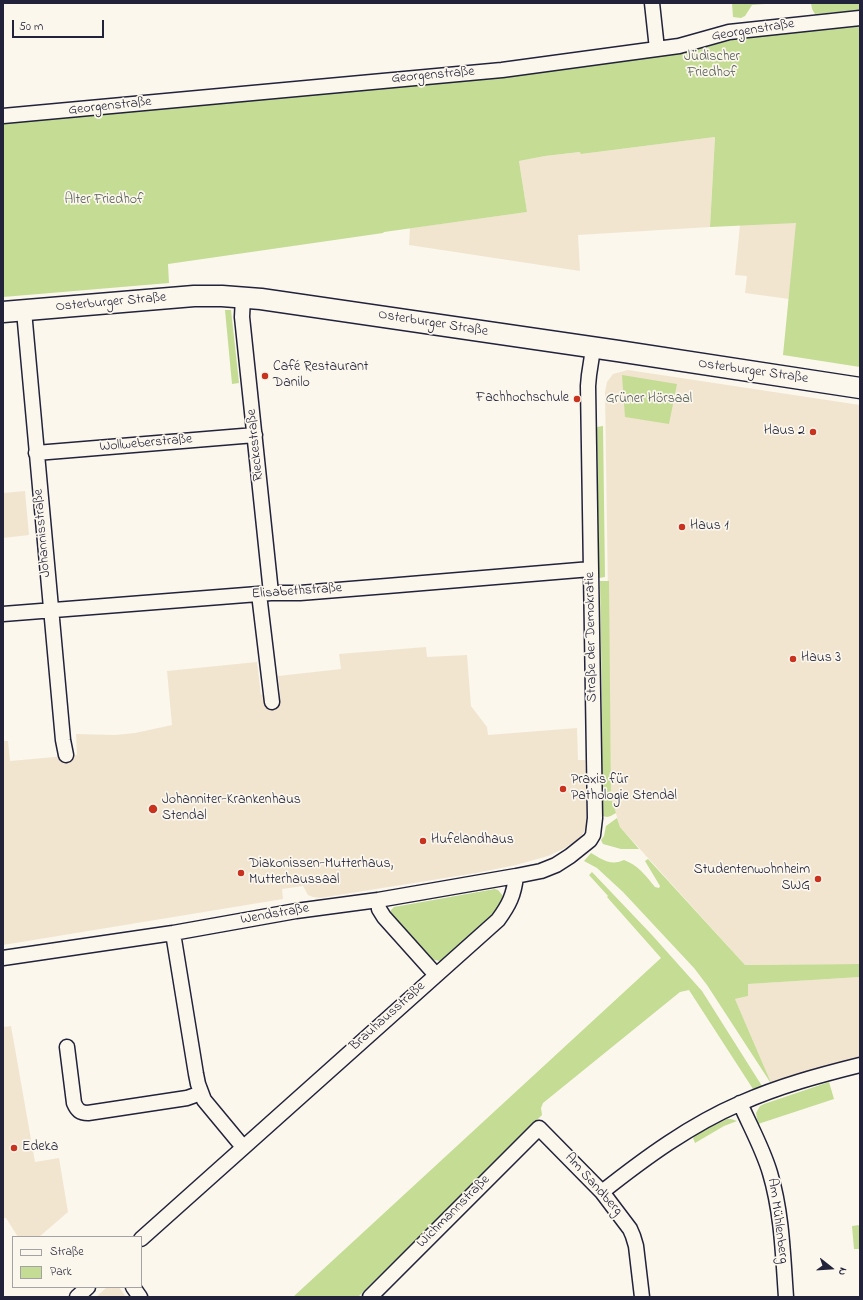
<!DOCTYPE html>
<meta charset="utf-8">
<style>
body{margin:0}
#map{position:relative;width:863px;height:1300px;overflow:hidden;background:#fbf7ec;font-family:"Indie Flower",sans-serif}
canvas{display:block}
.frame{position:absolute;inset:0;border:4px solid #22223b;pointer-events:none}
.legend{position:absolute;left:12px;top:1236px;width:130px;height:52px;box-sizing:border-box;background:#fbf7ec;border:1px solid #a4a2a5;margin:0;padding:5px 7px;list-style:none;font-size:12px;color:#22223b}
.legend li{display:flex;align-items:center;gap:8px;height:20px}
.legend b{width:20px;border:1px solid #a4a2a5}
.north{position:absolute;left:811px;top:1248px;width:40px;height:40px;-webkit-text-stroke:3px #fbf7ec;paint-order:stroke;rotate:107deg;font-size:11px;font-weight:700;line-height:16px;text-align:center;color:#22223b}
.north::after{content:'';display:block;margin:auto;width:14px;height:18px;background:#22223b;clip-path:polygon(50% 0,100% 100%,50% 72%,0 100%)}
.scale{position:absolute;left:12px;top:20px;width:92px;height:18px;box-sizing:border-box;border:2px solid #22223b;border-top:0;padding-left:5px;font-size:12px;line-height:14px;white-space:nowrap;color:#22223b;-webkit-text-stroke:3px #fbf7ec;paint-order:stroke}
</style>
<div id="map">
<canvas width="863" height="1300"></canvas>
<div class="frame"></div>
<ul class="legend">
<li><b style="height:5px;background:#fbf7ec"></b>Straße</li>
<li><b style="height:11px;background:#c4dc93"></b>Park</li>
</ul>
<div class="north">N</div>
<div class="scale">50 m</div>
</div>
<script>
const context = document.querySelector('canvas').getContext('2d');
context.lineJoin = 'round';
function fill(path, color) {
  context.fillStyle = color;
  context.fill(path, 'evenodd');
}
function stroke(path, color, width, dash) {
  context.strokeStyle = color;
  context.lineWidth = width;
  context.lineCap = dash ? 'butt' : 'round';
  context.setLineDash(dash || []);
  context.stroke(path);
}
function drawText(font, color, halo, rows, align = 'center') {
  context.font = font + ' "Indie Flower",sans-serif';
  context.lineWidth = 3.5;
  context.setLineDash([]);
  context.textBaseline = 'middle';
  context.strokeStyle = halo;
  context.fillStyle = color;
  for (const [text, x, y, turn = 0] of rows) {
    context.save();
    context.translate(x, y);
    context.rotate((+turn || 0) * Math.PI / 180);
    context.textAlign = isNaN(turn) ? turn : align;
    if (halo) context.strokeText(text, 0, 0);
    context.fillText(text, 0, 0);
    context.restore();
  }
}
fill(new Path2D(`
 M 715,137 L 710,227 L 578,235 L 580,271 L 409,245 L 410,228 L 527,212 L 519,161 L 545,156 L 581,152 L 581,154 Z
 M 797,222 L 789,299 L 745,293 L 747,276 L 735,275 L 740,225 Z
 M 628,370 L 860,405 L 860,964 L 745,965 L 620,827 L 611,797 L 605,392 L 607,382 L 613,374 Z
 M 25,491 L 29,535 L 3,538 L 3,493 Z
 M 426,647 L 427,657 L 467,655 L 471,706 L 487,727 L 488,735 L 577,728 L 578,760 L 585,760 L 587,820 L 586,828 L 580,838 L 565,848 L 548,856 L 516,865 L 476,873 L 320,898 L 313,897 L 308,895 L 303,886 L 282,889 L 283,899 L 3,945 L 3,741 L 8,741 L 10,761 L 77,755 L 76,734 L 115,735 L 135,733 L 172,725 L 167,671 L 257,662 L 261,695 L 280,693 L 278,676 L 341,669 L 339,654 Z
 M 860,977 L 860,1058 L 772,1085 L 735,999 L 748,996 L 747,984 Z
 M 11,1026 L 35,1162 L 59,1158 L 68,1212 L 39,1237 L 18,1237 L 6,1218 L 3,1218 L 3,1027 Z
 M 107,1287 L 119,1287 L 126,1297 L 96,1297 Z`), '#f1e5d0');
fill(new Path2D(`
 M 732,3 L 778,3 L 752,5 L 745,16 L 741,18 L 733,17 Z
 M 811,3 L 860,3 L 860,10 L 815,14 L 812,9 Z
 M 860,26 L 860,367 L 783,355 L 796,223 L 710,227 L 715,137 L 581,154 L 580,152 L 545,156 L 519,161 L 527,212 L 384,232 L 383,233 L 168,264 L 169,283 L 3,297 L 3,122 L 529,74 L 683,53 L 736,39 Z
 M 225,310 L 231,310 L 239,383 L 232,384 Z
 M 622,375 L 677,384 L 669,424 L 625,417 Z
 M 603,426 L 605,577 L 599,578 L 597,427 Z
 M 600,581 L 609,581 L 611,797 L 616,813 C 610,816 608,819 602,815 L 600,749 L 602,705 Z
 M 617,818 L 620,827 L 639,849 L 621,849 L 603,844 L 601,840 L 604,836 L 606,826 Z
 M 591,853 C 603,860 611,866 624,860 C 638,865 646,876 655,887 L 659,888 L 660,886 L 645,861 L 648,859 L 745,965 L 860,964 L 860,977 L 748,984 L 748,996 L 735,999 L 772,1085 L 707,985 L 694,968 L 623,892 L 597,868 L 584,861 Z
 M 592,872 L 652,935 L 702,991 L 762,1086 L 753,1089 L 689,990 L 680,992 L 543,1103 L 541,1108 L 542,1115 L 358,1297 L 293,1297 L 661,958 L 607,897 L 608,896 L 589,875 Z
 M 495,889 L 498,890 L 504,897 L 501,906 L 444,960 L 440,961 L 430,959 L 390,914 L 391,910 L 394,907 Z
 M 829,1082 L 834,1099 L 758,1124 L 756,1113 L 760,1106 L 764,1104 Z
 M 727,1119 L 731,1119 L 737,1121 L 724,1126 L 695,1143 L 693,1138 L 697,1134 Z
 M 860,1225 L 860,1249 L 854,1249 L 852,1226 Z`), '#c4dc93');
const street = new Path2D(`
 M 652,3 L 657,49
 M 3,116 L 502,70 L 679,46 L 729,32 L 860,18
 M 243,297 L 242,317 L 271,593
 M 24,311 L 63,740 L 66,755
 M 36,453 L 255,435
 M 259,594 L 272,702
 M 3,614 L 271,593 L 300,593 L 387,586 L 591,569
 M 378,900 L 379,909 L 384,917 L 436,975
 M 173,933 L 196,1074 L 198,1084 L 204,1100 L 243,1147
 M 3,958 L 173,933 L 296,911 L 378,900 L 516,876 L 541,871 L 556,865 L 570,856 L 590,840 L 593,835 L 595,818 L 588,386 L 589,375 L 593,349
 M 67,1047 L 74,1103 C 77,1110 80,1113 88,1113 L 187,1098 L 201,1093
 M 740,1103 C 750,1126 763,1149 770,1173 C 782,1213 783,1256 786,1297
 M 602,1192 C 645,1158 690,1125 741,1103 C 779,1086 820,1075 860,1065
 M 141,1239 L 498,920 C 509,905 514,895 516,876
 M 133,1287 L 140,1297
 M 77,1297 L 88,1287
 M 370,1297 L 539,1128 L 602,1192 L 630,1229 L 633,1236 L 636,1246 L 642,1297`);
const secondary = new Path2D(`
 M 3,312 L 194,296 L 222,296 L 261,299 L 618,351 L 860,388`);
stroke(street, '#22223b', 17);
stroke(secondary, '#22223b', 23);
stroke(street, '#fbf7ec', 14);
stroke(secondary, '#fbf7ec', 20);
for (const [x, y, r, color] of [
 [265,376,4,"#c8321e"],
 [577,399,4,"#c8321e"],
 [813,432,4,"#c8321e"],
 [682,527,4,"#c8321e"],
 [793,659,4,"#c8321e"],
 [563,789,4,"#c8321e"],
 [153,809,5,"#c8321e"],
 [423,841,4,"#c8321e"],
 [241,873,4,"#c8321e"],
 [818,879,4,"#c8321e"],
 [14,1148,4,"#c8321e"]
]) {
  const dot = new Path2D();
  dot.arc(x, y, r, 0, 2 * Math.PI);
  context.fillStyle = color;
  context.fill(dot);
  stroke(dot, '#fbf7ec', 1.5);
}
drawText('14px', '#22223b', '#fbf7ec', [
 ["Georgenstraße",753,31,-9],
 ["Georgenstraße",433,76,-5],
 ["Georgenstraße",110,107,-6],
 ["Osterburger Straße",111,303,-5],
 ["Osterburger Straße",433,324,9],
 ["Osterburger Straße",753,372,8],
 ["Wollweberstraße",146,444,-5],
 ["Rieckestraße",256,445,-96],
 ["Johannisstraße",43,533,-95],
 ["Elisabethstraße",297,592,-4],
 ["Straße der Demokratie",592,637,-91],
 ["Wendstraße",275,915,-10],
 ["Brauhausstraße",388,1017,-42],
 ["Am Sandberg",593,1185,48],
 ["Wichmannstraße",454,1212,-45],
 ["Am Mühlenberg",777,1221,82]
]);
drawText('14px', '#535a55', '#fbf7ec', [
 ["Jüdischer",712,58],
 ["Friedhof",712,74],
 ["Alter Friedhof",104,201],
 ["Grüner Hörsaal",649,400]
]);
drawText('14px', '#22223b', '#fbf7ec', [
 ["Café Restaurant",273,368],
 ["Danilo",273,384],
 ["Fachhochschule",569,399,"right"],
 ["Haus 2",805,432,"right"],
 ["Haus 1",690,527],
 ["Haus 3",801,659],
 ["Praxis für",571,781],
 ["Pathologie Stendal",571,797],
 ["Johanniter-Krankenhaus",162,801],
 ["Stendal",162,817],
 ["Hufelandhaus",431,841],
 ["Diakonissen-Mutterhaus,",249,865],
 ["Mutterhaussaal",249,881],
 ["Studentenwohnheim",810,871,"right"],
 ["SWG",810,887,"right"],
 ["Edeka",22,1148]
], 'left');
</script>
